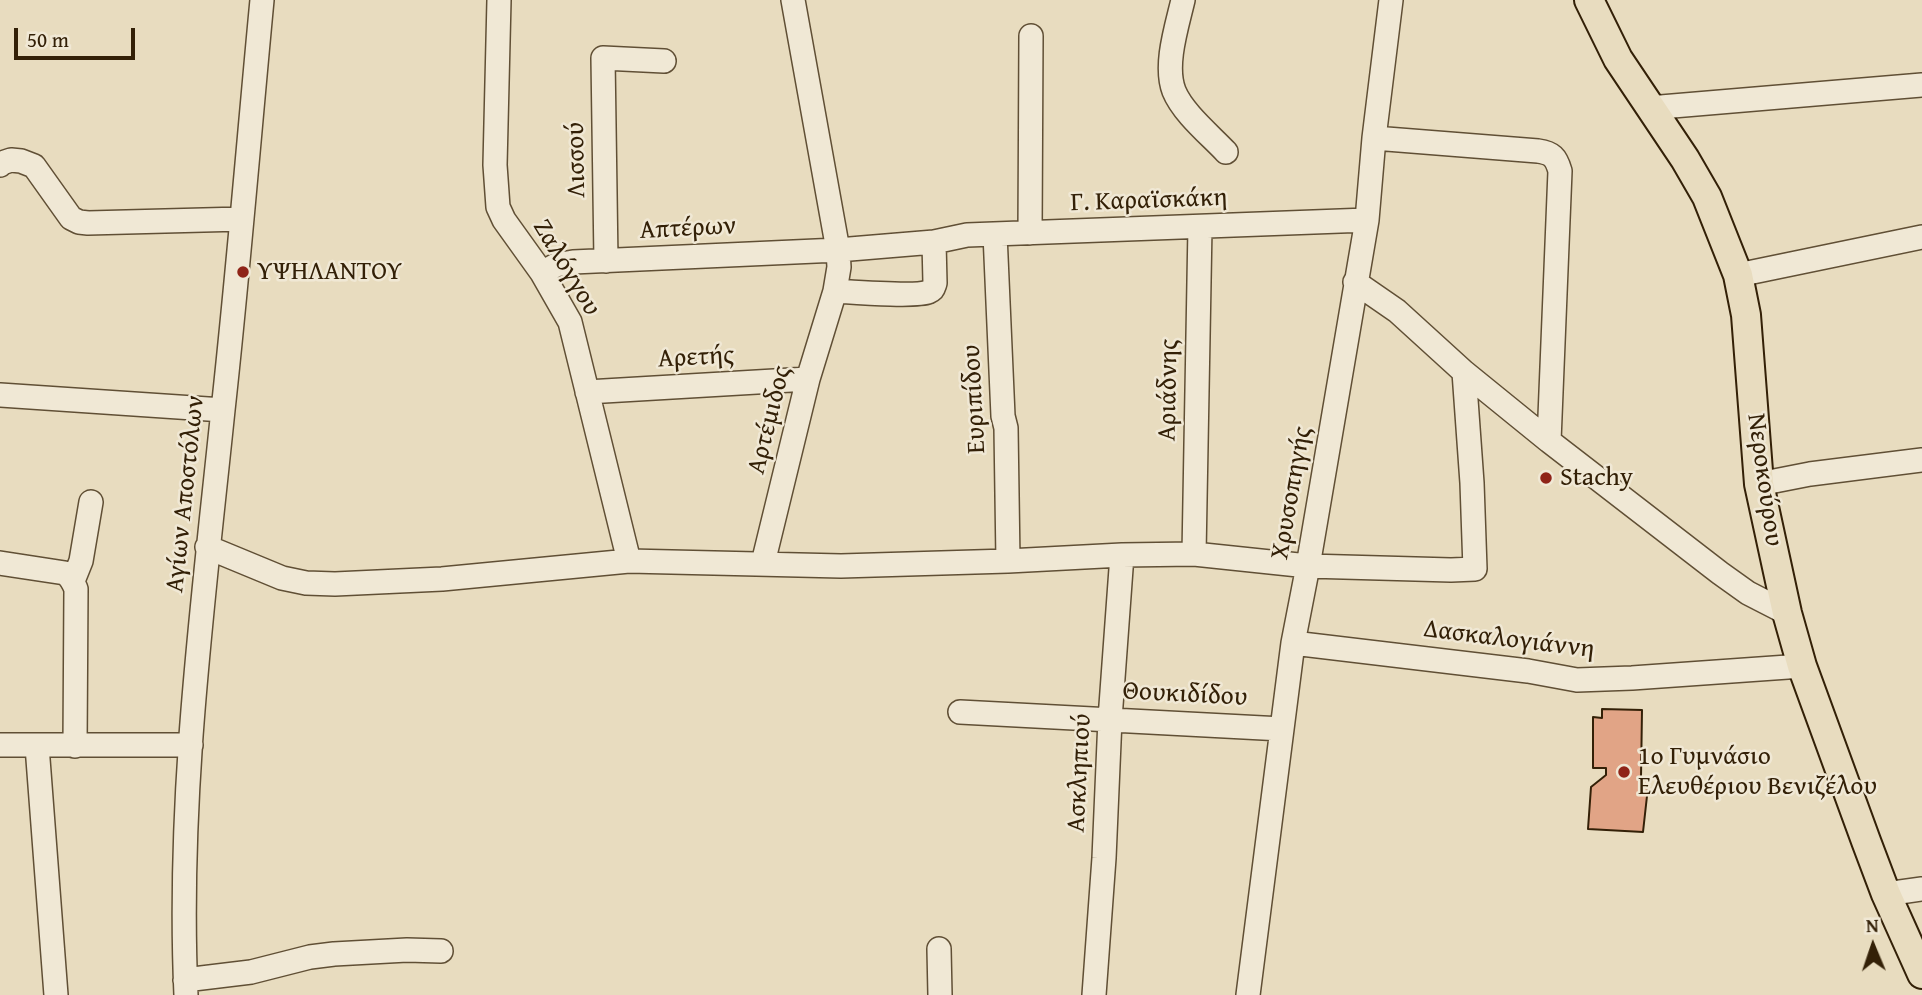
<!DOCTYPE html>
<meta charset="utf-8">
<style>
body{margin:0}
#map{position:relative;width:1922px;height:995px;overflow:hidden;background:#e8dcbf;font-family:"Gentium Book Plus",serif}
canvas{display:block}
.north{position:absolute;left:1838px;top:911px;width:70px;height:70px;-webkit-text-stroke:5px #f0e8d5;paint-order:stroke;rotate:358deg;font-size:19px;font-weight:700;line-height:28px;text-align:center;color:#332007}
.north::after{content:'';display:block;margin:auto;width:24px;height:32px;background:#332007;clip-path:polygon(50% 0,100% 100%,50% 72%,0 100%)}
.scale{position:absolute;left:14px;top:28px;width:121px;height:32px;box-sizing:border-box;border:4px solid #332007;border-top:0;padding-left:9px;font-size:21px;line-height:24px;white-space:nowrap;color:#332007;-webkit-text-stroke:5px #f0e8d5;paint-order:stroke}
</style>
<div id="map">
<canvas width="1922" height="995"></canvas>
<div class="north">N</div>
<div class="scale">50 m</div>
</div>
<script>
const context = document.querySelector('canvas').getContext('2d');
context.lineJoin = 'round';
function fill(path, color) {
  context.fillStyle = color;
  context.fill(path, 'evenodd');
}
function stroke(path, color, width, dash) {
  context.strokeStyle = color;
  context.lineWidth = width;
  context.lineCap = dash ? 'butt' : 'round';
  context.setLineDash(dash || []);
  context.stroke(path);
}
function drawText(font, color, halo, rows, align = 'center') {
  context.font = font + ' "Gentium Book Plus",serif';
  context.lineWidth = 5;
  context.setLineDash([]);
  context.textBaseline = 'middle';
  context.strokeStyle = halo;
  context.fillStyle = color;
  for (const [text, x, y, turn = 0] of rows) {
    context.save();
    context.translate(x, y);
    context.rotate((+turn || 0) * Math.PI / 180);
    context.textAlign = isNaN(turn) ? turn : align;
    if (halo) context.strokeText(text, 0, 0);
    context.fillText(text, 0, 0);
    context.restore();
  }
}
const building = new Path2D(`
 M 1602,709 L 1642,710 L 1641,777 L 1649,778 L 1643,832 L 1588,829 L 1591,787 L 1606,775 L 1606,768 L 1593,768 L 1593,717 L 1602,718 Z`);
fill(building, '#e1a486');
stroke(building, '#332007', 2);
const minor = new Path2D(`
 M 499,0 L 495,165 L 498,207 L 504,220 L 542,273 L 570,322 L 629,561
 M 793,0 L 838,250 L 839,267 L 835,291 C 852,292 916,297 928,292 C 934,289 933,289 935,283 L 934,242 L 967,235 L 1367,220
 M 1183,0 C 1177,26 1164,65 1174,91 C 1183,113 1210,135 1226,152
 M 1649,108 L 1922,85
 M 1374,138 L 1538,151 C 1552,153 1556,157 1560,171 L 1549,441
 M 0,165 L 2,163 L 11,160 L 21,161 L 34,166 L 71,218 L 79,222 L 88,223 L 242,219
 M 1030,233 L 1031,36
 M 995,234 L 1003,416 L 1006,428 L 1008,561
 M 606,261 L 603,58 L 664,61
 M 542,273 L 556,265 L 573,262 L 838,250 L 934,242
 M 1738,275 L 1922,237
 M 1355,282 L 1397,311 L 1464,372 L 1549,441 L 1720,573 L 1748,593 L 1787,613
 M 587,392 L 808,379
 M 0,395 L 223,410
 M 1759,484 L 1810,474 L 1922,460
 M 207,547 L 282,578 L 306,583 L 335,584 L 442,579 L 629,561 L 841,566 L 1008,561 L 1122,555 L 1194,554 L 1308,566 L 1451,570 L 1475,569 L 1472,483 L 1464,372
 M 1194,554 L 1200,227
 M 0,563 L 65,573 C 71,577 73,582 76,589 L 75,746
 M 763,563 L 808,379 L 835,291
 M 73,581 L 81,561 L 91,502
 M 1293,643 L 1528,671 L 1577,680 L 1632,678 L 1802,666
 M 960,712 L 1282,729
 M 0,745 L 191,745
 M 37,746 L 56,995
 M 1886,894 L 1922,889
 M 939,949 L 940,995
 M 185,980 L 251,972 L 310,957 L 334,954 L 407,950 L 441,951
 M 186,995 C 177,799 203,604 223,410 C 238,274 249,137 262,0
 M 1094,995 L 1104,858 L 1110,719 L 1122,555
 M 1248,995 L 1293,643 L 1308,566 L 1367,220 L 1374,138 L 1391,0`);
const major = new Path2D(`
 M 1589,0 L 1618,59 L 1685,159 L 1707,197 L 1738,275 L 1746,315 L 1759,484 L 1787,613 L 1802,666 L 1866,841 L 1886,894 L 1922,974`);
stroke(minor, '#604f35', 26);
stroke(major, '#332007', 32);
stroke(minor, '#f0e8d5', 23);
stroke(major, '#e8dcbf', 28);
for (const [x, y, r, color] of [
 [243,272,7,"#8f2418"],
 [1546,478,7,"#8f2418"],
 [1624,772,7,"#8f2418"]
]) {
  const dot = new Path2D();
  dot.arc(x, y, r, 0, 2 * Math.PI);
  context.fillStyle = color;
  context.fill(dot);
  stroke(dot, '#f0e8d5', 2.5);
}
drawText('26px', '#332007', '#f0e8d5', [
 ["Λισσού",577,160,-91],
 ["Γ. Καραϊσκάκη",1149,201,-2],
 ["Απτέρων",688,229,-3],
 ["Ζαλόγγου",566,268,59],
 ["Αρετής",696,358,-3],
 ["Αριάδνης",1169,390,-89],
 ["Ευριπίδου",975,399,-93],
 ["Αρτέμιδος",770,420,-76],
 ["Νεροκούρου",1764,480,82],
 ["Χρυσοπηγής",1292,493,-80],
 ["Αγίων Αποστόλων",186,494,-84],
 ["Δασκαλογιάννη",1509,640,7],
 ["Θουκιδίδου",1185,695,3],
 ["Ασκληπιού",1080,773,-87]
]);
drawText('26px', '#332007', '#f0e8d5', [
 ["ΥΨΗΛΑΝΤΟΥ",257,272],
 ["Stachy",1560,478],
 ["1ο Γυμνάσιο",1638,757],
 ["Ελευθέριου Βενιζέλου",1638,787]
], 'left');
</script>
